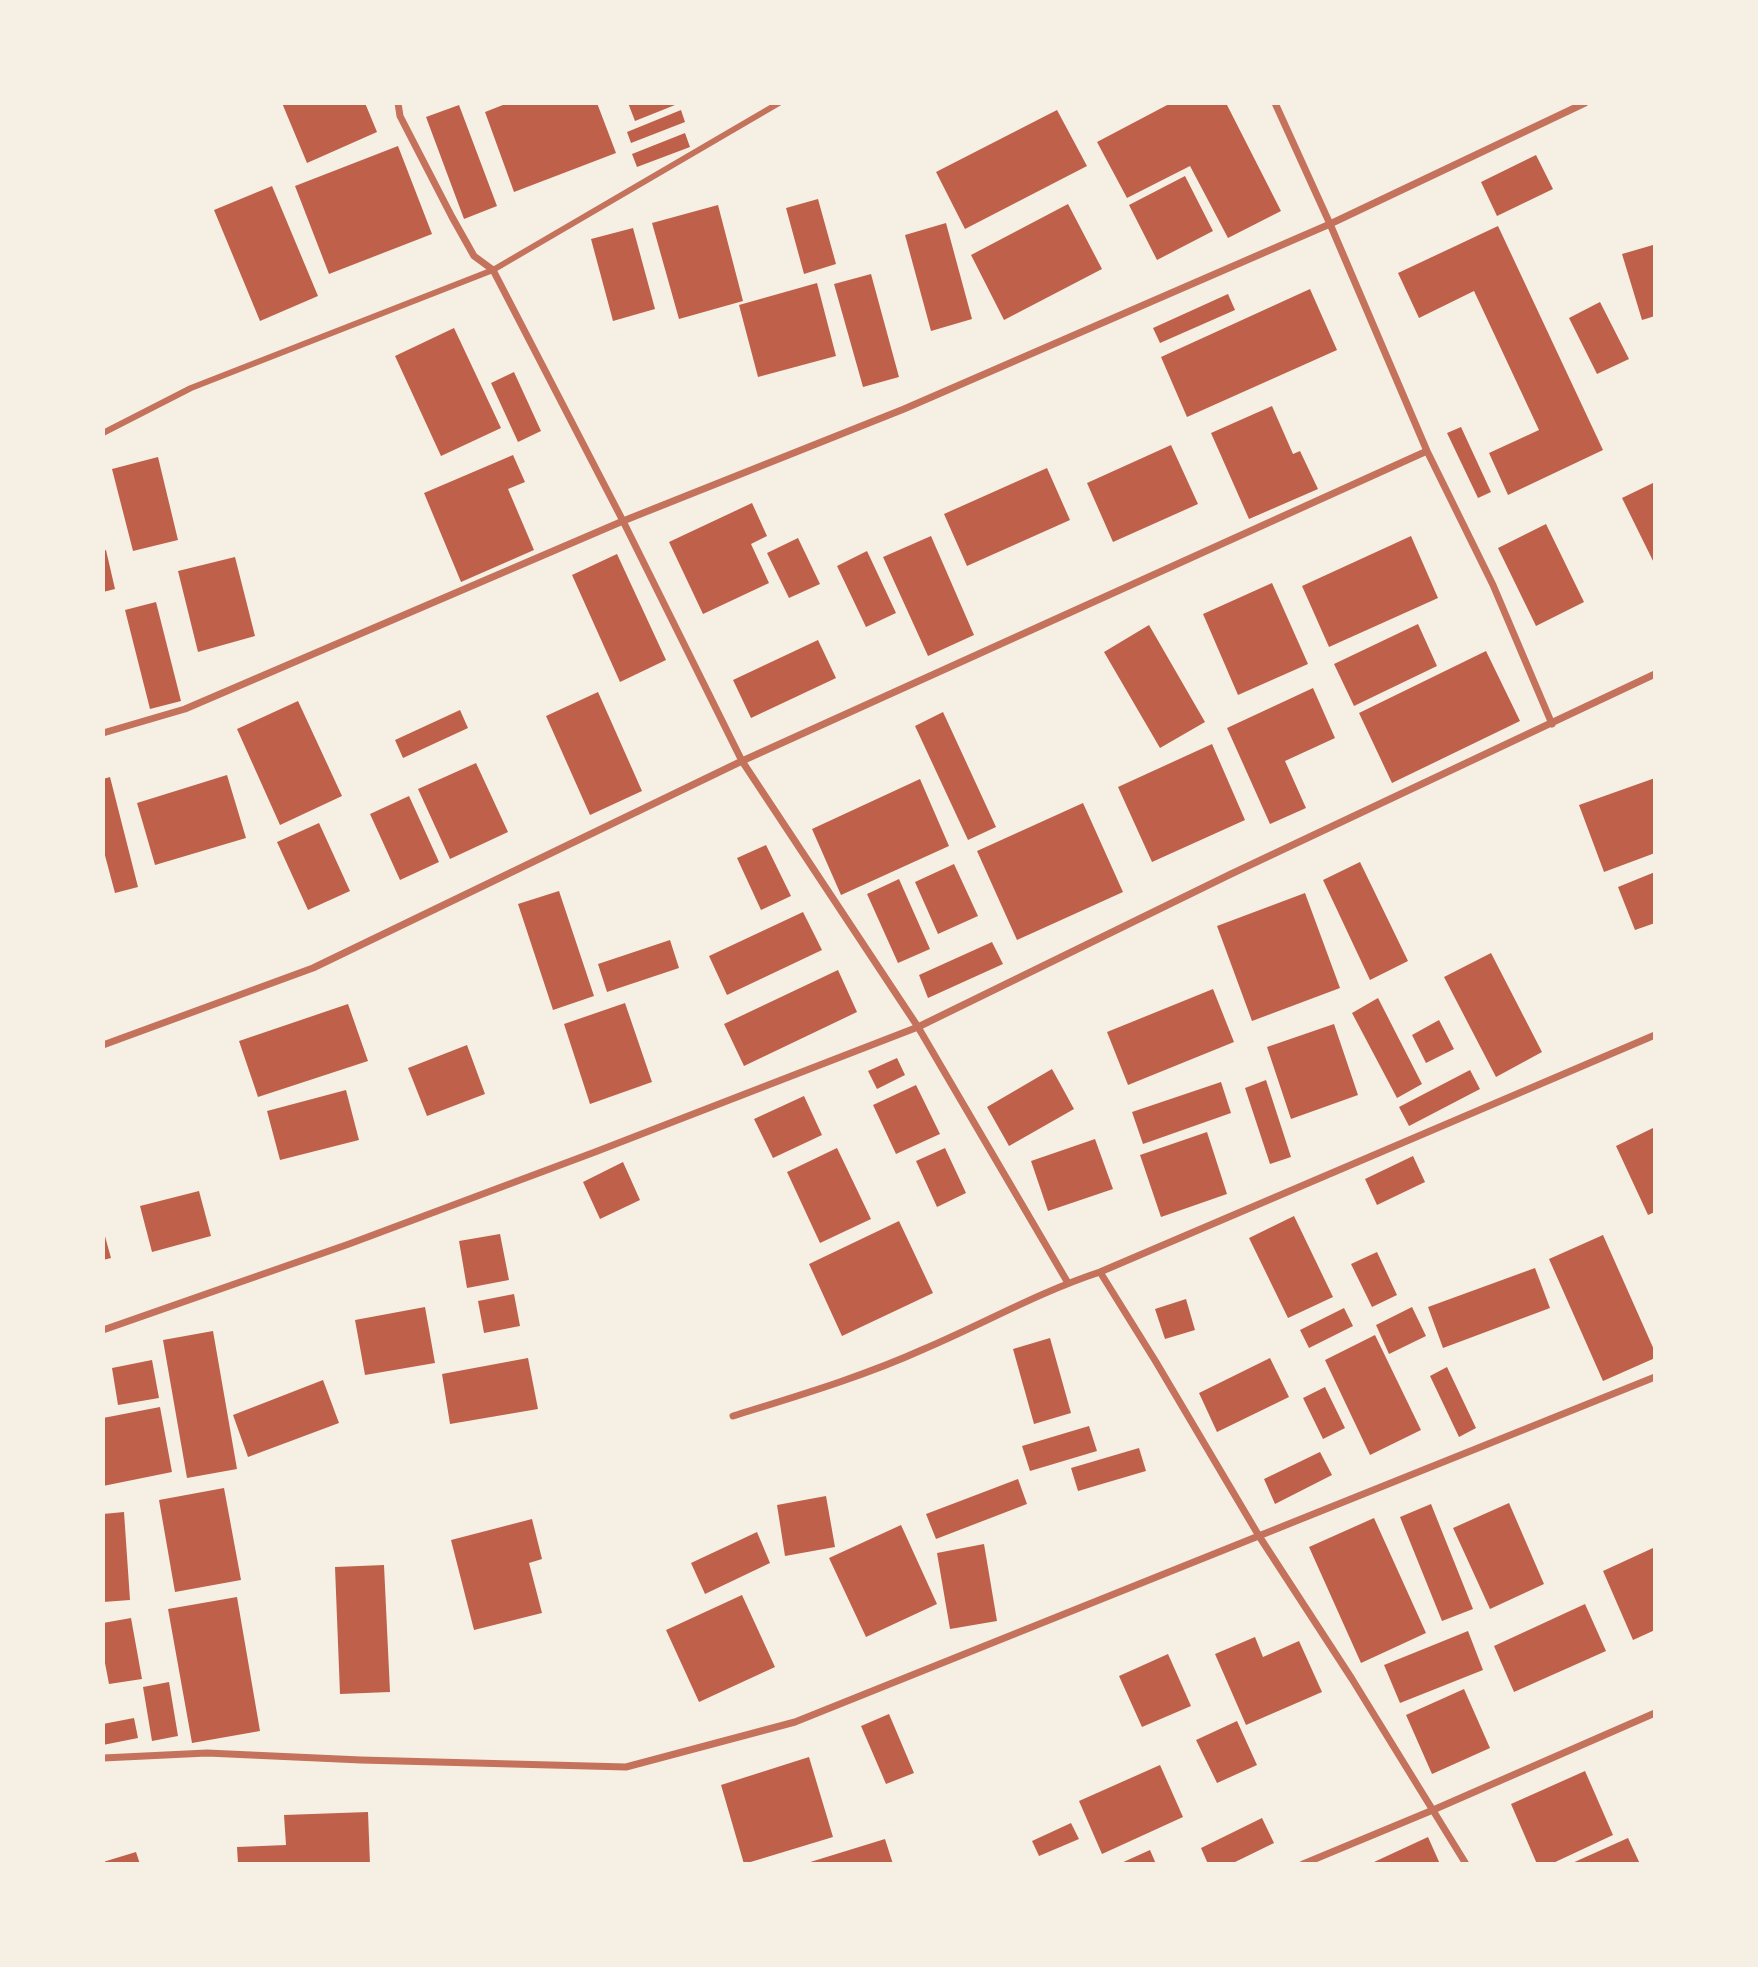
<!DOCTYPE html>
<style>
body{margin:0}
#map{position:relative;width:1758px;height:1967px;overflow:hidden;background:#f6efe4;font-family:"Times New Roman",serif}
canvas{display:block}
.frame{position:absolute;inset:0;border:105px solid #f6efe4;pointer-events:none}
</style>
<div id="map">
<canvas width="1758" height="1967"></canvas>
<div class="frame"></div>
</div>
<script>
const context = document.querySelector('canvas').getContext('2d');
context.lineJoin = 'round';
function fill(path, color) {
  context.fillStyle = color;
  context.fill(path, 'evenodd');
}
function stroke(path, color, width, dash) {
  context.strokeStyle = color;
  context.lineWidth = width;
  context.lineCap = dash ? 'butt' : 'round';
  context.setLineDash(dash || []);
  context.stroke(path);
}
fill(new Path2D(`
 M 282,103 L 365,103 L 377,132 L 307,163 Z
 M 508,103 L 597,103 L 616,153 L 514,192 L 485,112 Z
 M 628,103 L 674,103 L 675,105 L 635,121 Z
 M 1171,103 L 1226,103 L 1281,211 L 1228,238 L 1190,166 L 1127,198 L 1097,142 Z
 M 459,105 L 497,206 L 464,219 L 426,117 Z
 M 681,110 L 685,122 L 631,143 L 627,132 Z
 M 1057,110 L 1087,166 L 965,229 L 936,172 Z
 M 685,133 L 690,147 L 637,167 L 632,154 Z
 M 398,146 L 432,234 L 329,274 L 295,186 Z
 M 1536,155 L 1553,189 L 1497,216 L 1481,182 Z
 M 1185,176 L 1213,231 L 1157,260 L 1129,205 Z
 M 272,186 L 318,296 L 260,321 L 214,210 Z
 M 818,199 L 836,264 L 804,274 L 786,208 Z
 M 1068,204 L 1102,269 L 1004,320 L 971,255 Z
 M 718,205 L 743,301 L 679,319 L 652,223 Z
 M 946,223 L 972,319 L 931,331 L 905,235 Z
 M 1498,226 L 1603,450 L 1508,495 L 1489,453 L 1539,430 L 1474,291 L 1419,318 L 1398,273 Z
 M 633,228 L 655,309 L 613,321 L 591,239 Z
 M 1653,245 L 1655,250 L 1655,316 L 1642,320 L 1622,254 Z
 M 871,274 L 899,377 L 863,387 L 834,284 Z
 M 817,283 L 836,356 L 758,377 L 739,305 Z
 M 1310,289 L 1337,350 L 1187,417 L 1161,357 Z
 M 1228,294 L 1235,310 L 1160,343 L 1153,328 Z
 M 1600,302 L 1629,359 L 1597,374 L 1569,318 Z
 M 454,328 L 501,428 L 441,456 L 395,356 Z
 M 514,372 L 541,431 L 518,442 L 491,383 Z
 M 1272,406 L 1293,454 L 1300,451 L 1318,489 L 1249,519 L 1211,433 Z
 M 1461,427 L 1491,492 L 1478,498 L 1447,433 Z
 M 1171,445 L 1198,504 L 1113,542 L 1087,483 Z
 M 513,455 L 525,482 L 508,489 L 534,550 L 461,582 L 424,493 Z
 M 158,457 L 178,540 L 133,551 L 112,469 Z
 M 1047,468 L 1070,520 L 967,566 L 944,514 Z
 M 1655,482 L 1655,565 L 1622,498 Z
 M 752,503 L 767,536 L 751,544 L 769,583 L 703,614 L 669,542 Z
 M 1546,524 L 1584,602 L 1536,626 L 1498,548 Z
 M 931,536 L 974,635 L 928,656 L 883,557 Z
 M 1411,536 L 1438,598 L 1329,647 L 1302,586 Z
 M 798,538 L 820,584 L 789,598 L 767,553 Z
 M 106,550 L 115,589 L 103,592 L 103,551 Z
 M 867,551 L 896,613 L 866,627 L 837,566 Z
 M 617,554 L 666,660 L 620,682 L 572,575 Z
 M 235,557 L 255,636 L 198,652 L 178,571 Z
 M 1272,583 L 1308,664 L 1238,695 L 1203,614 Z
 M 156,602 L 181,701 L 150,709 L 125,610 Z
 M 1418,624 L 1437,666 L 1354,706 L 1334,664 Z
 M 1149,625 L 1205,722 L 1160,748 L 1104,652 Z
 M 818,640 L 836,678 L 751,718 L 733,680 Z
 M 1486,651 L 1520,721 L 1392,783 L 1359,713 Z
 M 1313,688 L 1335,738 L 1285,761 L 1306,808 L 1270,824 L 1227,728 Z
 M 598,692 L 642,791 L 590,815 L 546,716 Z
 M 298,701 L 342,796 L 280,825 L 237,729 Z
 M 460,710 L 468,728 L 403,758 L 395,740 Z
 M 943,712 L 996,827 L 968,840 L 915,726 Z
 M 1212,744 L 1245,820 L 1152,862 L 1118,787 Z
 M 476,763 L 508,832 L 450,859 L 418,789 Z
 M 227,775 L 246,838 L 155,865 L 137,803 Z
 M 110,777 L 138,887 L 115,893 L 103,848 L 103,779 Z
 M 1655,778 L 1655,853 L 1604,872 L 1579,805 Z
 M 920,779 L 949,846 L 841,895 L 812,829 Z
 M 409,796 L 439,862 L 400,880 L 370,814 Z
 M 1083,803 L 1123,892 L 1017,940 L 977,851 Z
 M 319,823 L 350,891 L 308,910 L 277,842 Z
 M 766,845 L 791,896 L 761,910 L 737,858 Z
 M 1360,862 L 1408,961 L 1370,980 L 1323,880 Z
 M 954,864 L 978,916 L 938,934 L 915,882 Z
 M 1655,872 L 1655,923 L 1635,930 L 1618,887 Z
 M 899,879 L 930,949 L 898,963 L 867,894 Z
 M 559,891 L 594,996 L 553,1010 L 518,904 Z
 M 1305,893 L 1340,988 L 1252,1021 L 1217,926 Z
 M 803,912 L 822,950 L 727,995 L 709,956 Z
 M 670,940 L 679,968 L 607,992 L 598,964 Z
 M 992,942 L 1003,964 L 928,998 L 919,975 Z
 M 1491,953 L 1542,1052 L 1496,1077 L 1444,977 Z
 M 838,970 L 857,1012 L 744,1066 L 724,1024 Z
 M 1213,989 L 1234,1042 L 1128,1085 L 1107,1032 Z
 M 1378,998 L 1422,1084 L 1397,1098 L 1352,1013 Z
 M 625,1003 L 652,1082 L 590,1104 L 564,1024 Z
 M 348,1004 L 368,1061 L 258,1097 L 239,1041 Z
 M 1439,1020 L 1454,1049 L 1426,1063 L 1412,1035 Z
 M 1334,1024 L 1358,1095 L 1291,1119 L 1267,1047 Z
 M 467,1045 L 485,1094 L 427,1116 L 408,1068 Z
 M 897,1058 L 905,1075 L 877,1089 L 868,1071 Z
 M 1052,1069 L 1074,1109 L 1009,1146 L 987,1107 Z
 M 1470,1070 L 1480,1089 L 1409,1126 L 1399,1107 Z
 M 1266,1080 L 1291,1157 L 1270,1164 L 1245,1088 Z
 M 1221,1082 L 1231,1113 L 1143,1144 L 1132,1112 Z
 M 916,1085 L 940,1134 L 896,1154 L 873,1105 Z
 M 346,1090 L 359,1140 L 280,1160 L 267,1111 Z
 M 804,1096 L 822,1135 L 773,1158 L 754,1119 Z
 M 1655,1127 L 1655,1212 L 1648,1215 L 1616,1146 Z
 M 1207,1132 L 1227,1194 L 1161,1217 L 1140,1155 Z
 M 1095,1139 L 1113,1189 L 1048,1211 L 1031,1161 Z
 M 837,1148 L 871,1219 L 820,1243 L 787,1172 Z
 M 945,1148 L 966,1193 L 937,1207 L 916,1161 Z
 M 1413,1156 L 1425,1182 L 1377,1205 L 1365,1179 Z
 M 623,1162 L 640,1200 L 600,1219 L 583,1182 Z
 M 199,1191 L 211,1236 L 152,1252 L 140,1206 Z
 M 1294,1216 L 1333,1297 L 1288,1318 L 1249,1238 Z
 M 899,1221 L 933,1293 L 842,1336 L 809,1264 Z
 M 103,1229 L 111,1258 L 103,1260 Z
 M 500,1234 L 509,1280 L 467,1288 L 459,1241 Z
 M 1603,1235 L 1655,1352 L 1655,1358 L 1603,1381 L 1549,1259 Z
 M 1377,1252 L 1397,1295 L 1372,1307 L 1351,1264 Z
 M 1535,1268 L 1550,1308 L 1443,1348 L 1428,1307 Z
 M 514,1294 L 520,1326 L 484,1333 L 478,1301 Z
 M 1186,1299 L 1195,1330 L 1165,1339 L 1155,1309 Z
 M 425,1307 L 435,1363 L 365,1375 L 355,1320 Z
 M 1412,1307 L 1426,1336 L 1389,1354 L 1376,1325 Z
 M 1344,1308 L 1353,1326 L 1309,1348 L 1300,1330 Z
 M 213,1331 L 237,1469 L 187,1478 L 163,1340 Z
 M 1375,1335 L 1421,1430 L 1370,1455 L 1325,1360 Z
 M 1050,1338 L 1071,1413 L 1034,1424 L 1013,1349 Z
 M 528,1358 L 538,1409 L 450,1424 L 442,1374 Z
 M 1270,1358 L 1289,1397 L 1217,1432 L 1199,1393 Z
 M 152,1360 L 159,1398 L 118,1405 L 112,1368 Z
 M 1447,1367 L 1476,1428 L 1459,1437 L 1430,1376 Z
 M 323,1380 L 339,1423 L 248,1457 L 233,1415 Z
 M 1325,1387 L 1345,1428 L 1323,1439 L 1303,1398 Z
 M 160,1407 L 172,1472 L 103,1486 L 103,1418 Z
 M 1089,1426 L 1097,1451 L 1030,1471 L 1022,1446 Z
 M 1139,1448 L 1146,1471 L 1078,1491 L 1071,1468 Z
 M 1320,1452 L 1332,1475 L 1275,1504 L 1264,1479 Z
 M 1018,1479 L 1027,1504 L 936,1539 L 926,1514 Z
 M 224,1488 L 241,1580 L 175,1592 L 159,1500 Z
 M 826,1496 L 835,1547 L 785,1556 L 777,1505 Z
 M 1509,1503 L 1544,1584 L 1490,1609 L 1453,1528 Z
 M 1431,1504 L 1473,1609 L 1442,1621 L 1400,1517 Z
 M 124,1512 L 130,1600 L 103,1602 L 103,1514 Z
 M 1374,1518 L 1426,1633 L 1361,1663 L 1309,1547 Z
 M 532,1519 L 542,1559 L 529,1563 L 542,1613 L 474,1630 L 451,1540 Z
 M 901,1525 L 937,1604 L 866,1637 L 829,1558 Z
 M 757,1532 L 770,1563 L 705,1594 L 691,1563 Z
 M 984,1544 L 997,1621 L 950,1629 L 937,1553 Z
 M 1653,1548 L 1655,1553 L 1655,1630 L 1633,1640 L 1603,1571 Z
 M 384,1565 L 390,1692 L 340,1694 L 335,1567 Z
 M 742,1595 L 775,1667 L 699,1702 L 666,1630 Z
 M 237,1597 L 260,1731 L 192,1743 L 168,1609 Z
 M 1585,1604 L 1606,1651 L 1514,1692 L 1494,1646 Z
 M 131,1618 L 142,1679 L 109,1684 L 103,1653 L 103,1623 Z
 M 1468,1631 L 1483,1670 L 1400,1703 L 1384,1665 Z
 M 1255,1637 L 1263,1657 L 1299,1641 L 1322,1692 L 1246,1725 L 1215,1654 Z
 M 1168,1654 L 1191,1706 L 1142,1727 L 1119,1676 Z
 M 169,1682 L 178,1736 L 152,1741 L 143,1687 Z
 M 1464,1689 L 1490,1748 L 1432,1774 L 1406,1715 Z
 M 889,1714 L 914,1773 L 886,1784 L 861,1726 Z
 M 134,1718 L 138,1738 L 103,1745 L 103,1724 Z
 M 1237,1721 L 1257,1765 L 1217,1783 L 1196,1740 Z
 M 809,1757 L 833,1837 L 744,1864 L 721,1785 Z
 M 1160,1765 L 1183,1817 L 1102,1854 L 1079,1801 Z
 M 1585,1771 L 1613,1835 L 1551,1864 L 1537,1864 L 1511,1804 Z
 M 368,1812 L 370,1864 L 238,1864 L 237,1847 L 286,1845 L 284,1815 Z
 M 1262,1818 L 1274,1843 L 1231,1864 L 1208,1864 L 1201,1848 Z
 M 1071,1823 L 1079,1839 L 1039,1856 L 1032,1841 Z
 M 1428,1837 L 1440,1864 L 1375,1864 L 1374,1862 Z
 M 1628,1838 L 1640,1864 L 1570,1864 Z
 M 885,1839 L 893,1864 L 807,1864 L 807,1863 Z
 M 1150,1850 L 1156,1864 L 1119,1864 Z
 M 136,1852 L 140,1864 L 103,1864 L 103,1862 Z`), '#bf614a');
stroke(new Path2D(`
 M 103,433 L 191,388 L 493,270 L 779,103`), '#c5725c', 6);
stroke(new Path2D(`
 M 398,103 L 400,116 L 452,217 L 474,256 L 493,270 L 623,521 L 742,761 L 918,1027 L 1068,1283
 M 1275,103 L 1330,224 L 1427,451 L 1493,585 L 1552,724
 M 103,733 L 185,709 L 623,521 L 904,409 L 1330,224 L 1585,103
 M 103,1045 L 313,968 L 742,761 L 1427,451
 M 1100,1272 L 1156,1362 L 1259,1536 L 1352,1679 L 1466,1864
 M 103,1330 L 349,1244 L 595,1152 L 918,1027 L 1231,874 L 1655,674
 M 733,1416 C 797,1396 862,1377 924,1349 C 983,1324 1039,1292 1100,1272 L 1655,1035
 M 103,1758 L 207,1753 L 361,1760 L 626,1767 L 795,1722 L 1655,1377
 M 1303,1864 L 1433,1810 L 1655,1713`), '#c5725c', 7);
</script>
